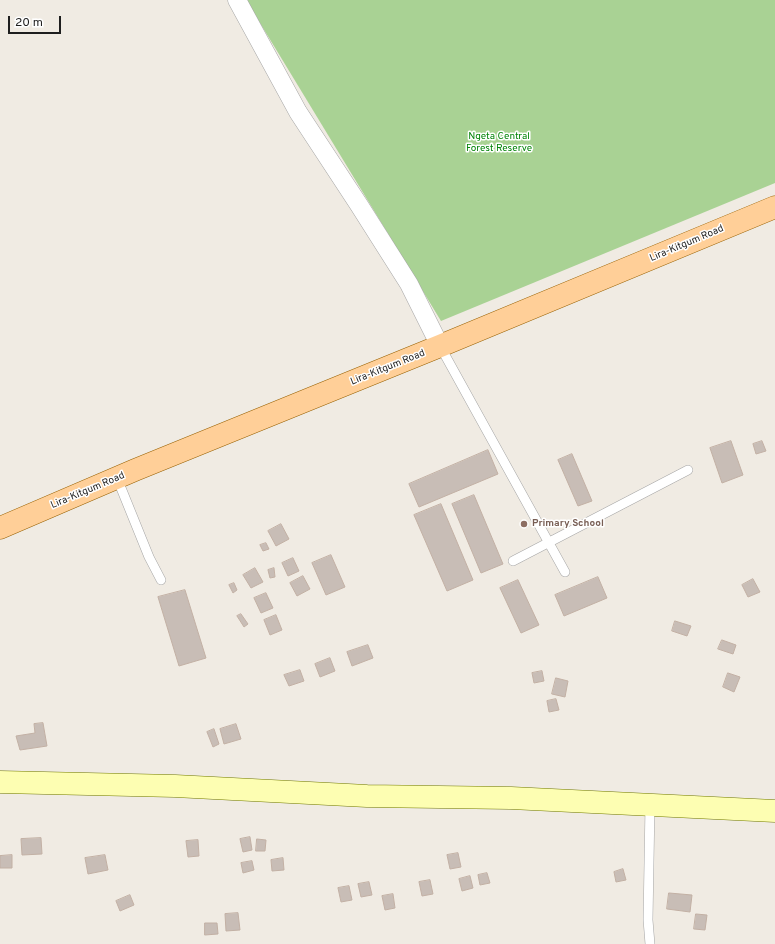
<!DOCTYPE html>
<style>
body{margin:0}
#map{position:relative;width:775px;height:944px;overflow:hidden;background:#f0ebe3;font-family:Overpass,sans-serif}
canvas{display:block}
.scale{position:absolute;left:8px;top:16px;width:53px;height:18px;box-sizing:border-box;border:2px solid #1e1e1e;border-top:0;padding-left:5px;font-size:12px;line-height:14px;white-space:nowrap;color:#1e1e1e;-webkit-text-stroke:3px #fff;paint-order:stroke}
</style>
<div id="map">
<canvas width="775" height="944"></canvas>
<div class="scale">20 m</div>
</div>
<script>
const context = document.querySelector('canvas').getContext('2d');
context.lineJoin = 'round';
function fill(path, color) {
  context.fillStyle = color;
  context.fill(path, 'evenodd');
}
function stroke(path, color, width, dash) {
  context.strokeStyle = color;
  context.lineWidth = width;
  context.lineCap = dash ? 'butt' : 'round';
  context.setLineDash(dash || []);
  context.stroke(path);
}
function drawText(font, color, halo, rows, align = 'center') {
  context.font = font + ' Overpass,sans-serif';
  context.lineWidth = 3;
  context.setLineDash([]);
  context.textBaseline = 'middle';
  context.strokeStyle = halo;
  context.fillStyle = color;
  for (const [text, x, y, turn = 0] of rows) {
    context.save();
    context.translate(x, y);
    context.rotate((+turn || 0) * Math.PI / 180);
    context.textAlign = isNaN(turn) ? turn : align;
    if (halo) context.strokeText(text, 0, 0);
    context.fillText(text, 0, 0);
    context.restore();
  }
}
fill(new Path2D(`
 M 246,0 L 775,0 L 775,183 L 441,321 Z`), '#a9d294');
const building = new Path2D(`
 M 731,441 L 743,475 L 722,483 L 710,448 Z
 M 762,441 L 766,451 L 756,454 L 753,444 Z
 M 488,450 L 498,474 L 419,507 L 409,484 Z
 M 572,454 L 592,501 L 578,506 L 558,460 Z
 M 474,495 L 503,564 L 481,573 L 452,504 Z
 M 441,504 L 473,580 L 447,591 L 414,515 Z
 M 281,524 L 289,539 L 276,546 L 268,531 Z
 M 266,543 L 269,549 L 263,551 L 260,545 Z
 M 331,555 L 345,587 L 326,595 L 312,563 Z
 M 293,558 L 299,571 L 288,576 L 282,563 Z
 M 255,568 L 263,582 L 251,588 L 243,575 Z
 M 274,568 L 275,577 L 270,578 L 268,570 Z
 M 303,576 L 310,589 L 297,596 L 290,583 Z
 M 598,577 L 607,598 L 564,616 L 555,595 Z
 M 753,579 L 760,592 L 748,597 L 742,585 Z
 M 518,580 L 539,625 L 521,633 L 500,588 Z
 M 234,583 L 237,590 L 233,593 L 229,585 Z
 M 185,590 L 206,658 L 179,666 L 158,597 Z
 M 266,593 L 273,608 L 261,613 L 254,598 Z
 M 241,614 L 248,624 L 244,627 L 237,616 Z
 M 276,615 L 282,630 L 270,635 L 264,620 Z
 M 675,621 L 691,626 L 687,636 L 672,631 Z
 M 722,640 L 736,645 L 733,654 L 718,649 Z
 M 368,645 L 373,658 L 352,666 L 347,652 Z
 M 330,658 L 335,671 L 320,677 L 315,664 Z
 M 300,670 L 304,681 L 289,686 L 284,675 Z
 M 542,671 L 544,681 L 534,683 L 532,673 Z
 M 728,673 L 740,677 L 734,692 L 723,687 Z
 M 556,678 L 568,681 L 565,697 L 552,694 Z
 M 556,699 L 559,710 L 549,712 L 547,701 Z
 M 43,723 L 47,746 L 20,750 L 16,736 L 35,733 L 34,724 Z
 M 236,724 L 241,739 L 224,744 L 220,729 Z
 M 214,729 L 219,744 L 213,747 L 207,732 Z
 M 250,837 L 252,850 L 243,852 L 240,839 Z
 M 41,838 L 42,854 L 22,855 L 21,839 Z
 M 257,839 L 266,840 L 265,851 L 256,851 Z
 M 198,840 L 199,856 L 188,857 L 186,841 Z
 M 458,853 L 461,867 L 450,869 L 447,855 Z
 M 12,855 L 12,868 L 0,868 L 0,856 Z
 M 105,855 L 108,870 L 88,874 L 85,858 Z
 M 283,858 L 284,870 L 272,871 L 271,860 Z
 M 252,861 L 254,870 L 243,873 L 241,863 Z
 M 623,869 L 626,880 L 616,882 L 614,872 Z
 M 487,873 L 490,883 L 480,885 L 478,875 Z
 M 470,876 L 473,888 L 462,891 L 459,879 Z
 M 430,880 L 433,894 L 422,896 L 419,882 Z
 M 369,882 L 372,895 L 361,897 L 358,884 Z
 M 349,886 L 352,900 L 341,902 L 338,888 Z
 M 669,893 L 692,895 L 690,912 L 667,909 Z
 M 393,894 L 395,908 L 385,910 L 382,896 Z
 M 130,895 L 134,905 L 120,911 L 116,901 Z
 M 238,913 L 240,930 L 226,931 L 225,914 Z
 M 696,914 L 707,915 L 705,930 L 694,929 Z
 M 205,923 L 217,923 L 218,934 L 205,935 Z`);
fill(building, '#c8bdb6');
stroke(building, '#c2b0a4', 1);
const lane = new Path2D(`
 M 440,346 L 565,572
 M 117,478 L 149,557 L 161,580
 M 513,561 L 688,470
 M 650,944 L 648,920 L 650,805`);
const street = new Path2D(`
 M 237,0 L 298,112 L 359,205 L 409,284 L 440,346`);
const secondary = new Path2D(`
 M 0,782 L 175,786 L 367,796 L 511,798 L 775,811`);
const primary = new Path2D(`
 M 0,528 L 135,470 L 440,346 L 775,207`);
stroke(lane, '#a5a5a5', 10);
stroke(street, '#a5a5a5', 19);
stroke(secondary, '#717900', 23);
stroke(primary, '#976000', 23);
stroke(lane, '#fff', 9);
stroke(street, '#fff', 18);
stroke(secondary, '#fdfeb2', 22);
stroke(primary, '#ffcf98', 22);
for (const [x, y, r, color] of [
 [524,524,4,"#8d6e63"]
]) {
  const dot = new Path2D();
  dot.arc(x, y, r, 0, 2 * Math.PI);
  context.fillStyle = color;
  context.fill(dot);
  stroke(dot, '#fff', 1.5);
}
drawText('10px', '#038409', '#fff', [
 ["Ngeta Central",499,137],
 ["Forest Reserve",499,149]
]);
drawText('10px', '#1e1e1e', '#fff', [
 ["Lira-Kitgum Road",687,244,-23],
 ["Lira-Kitgum Road",388,368,-22],
 ["Lira-Kitgum Road",88,491,-23]
]);
drawText('bold 10px', '#785e54', '#fff', [
 ["Primary School",532,524]
], 'left');
</script>
